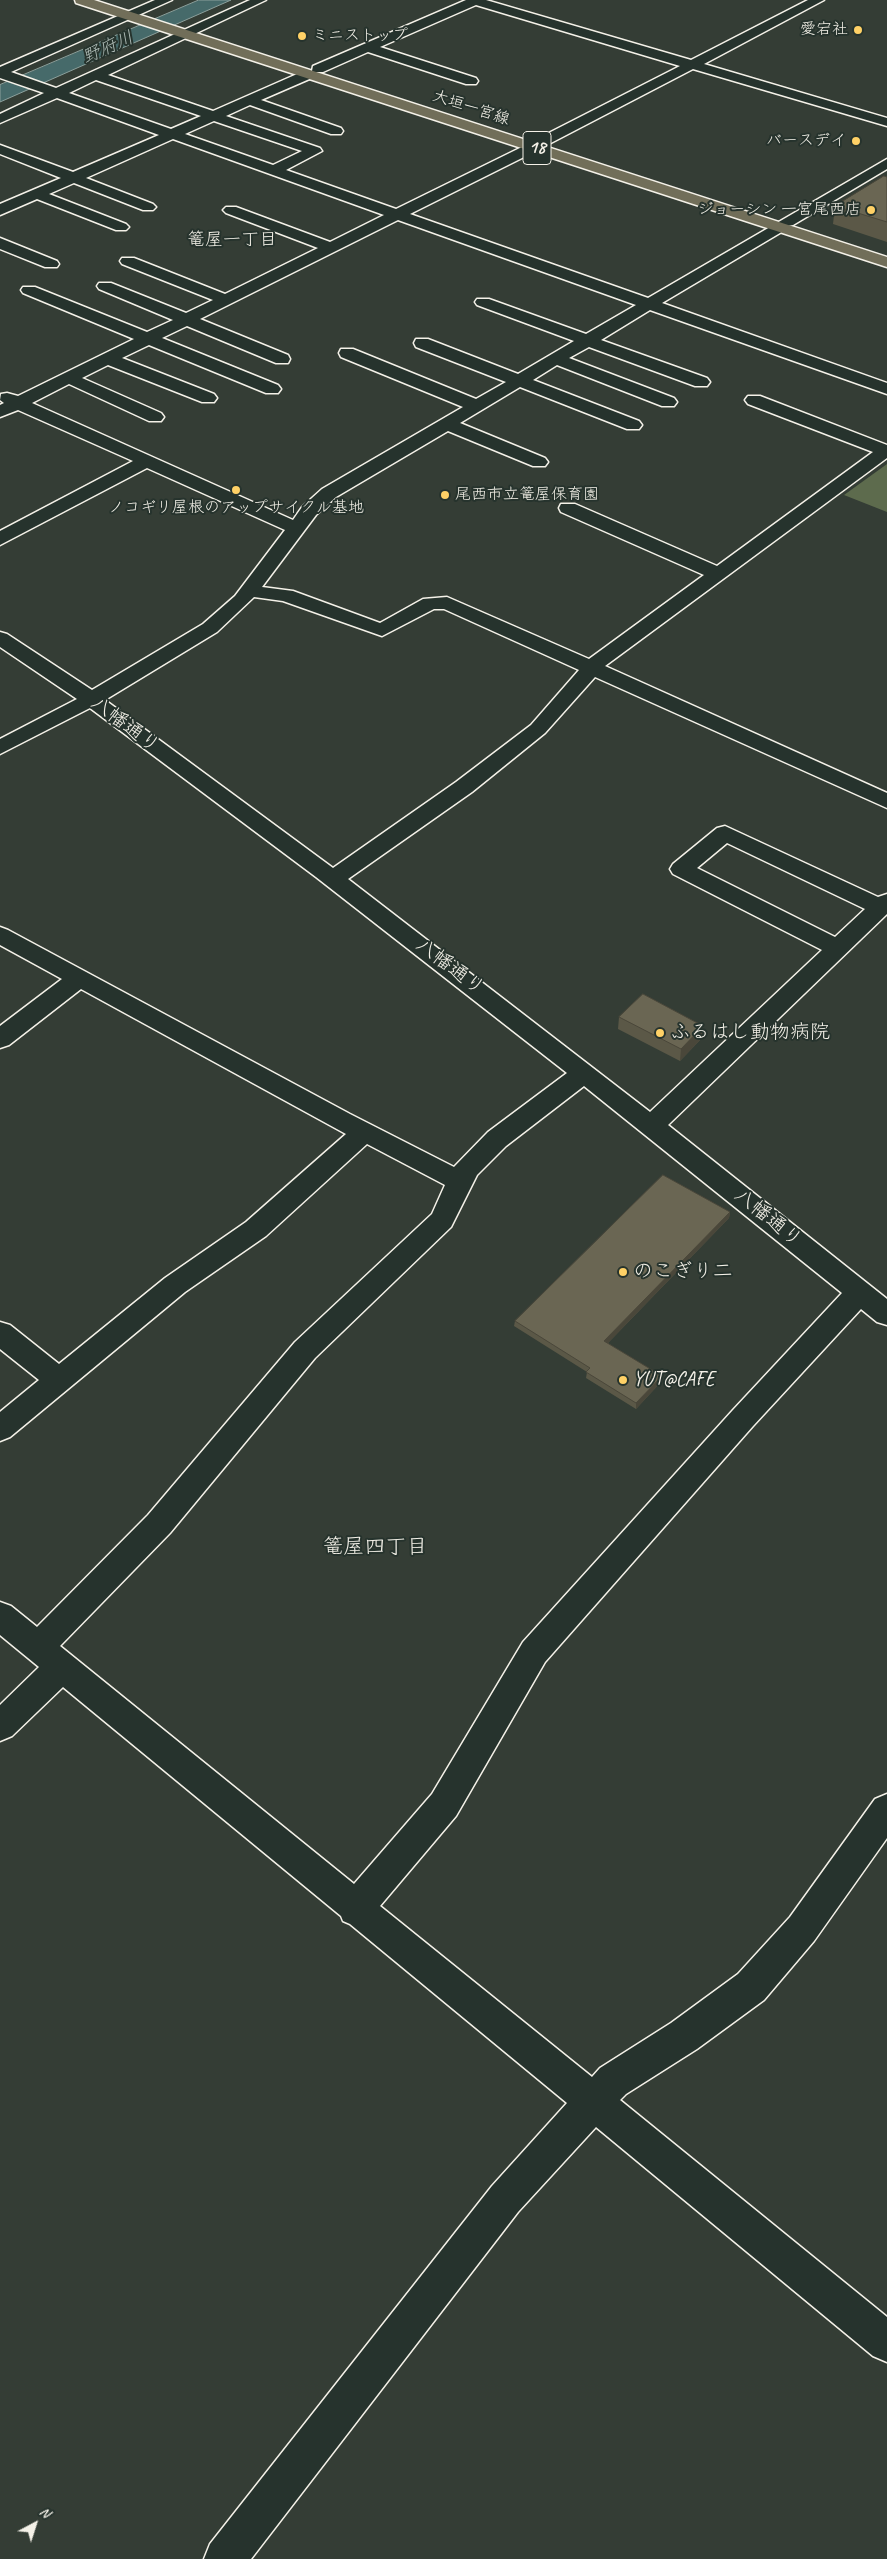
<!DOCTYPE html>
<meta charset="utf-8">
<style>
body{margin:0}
#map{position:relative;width:887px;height:2559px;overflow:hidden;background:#343d35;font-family:Caveat,sans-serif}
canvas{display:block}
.north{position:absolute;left:10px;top:2499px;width:50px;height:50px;-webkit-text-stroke:4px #26332d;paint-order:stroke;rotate:40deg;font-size:14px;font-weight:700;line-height:20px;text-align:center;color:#f4f1e8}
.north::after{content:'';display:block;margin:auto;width:18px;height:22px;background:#f4f1e8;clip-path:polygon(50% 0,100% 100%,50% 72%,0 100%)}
</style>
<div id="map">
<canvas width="887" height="2559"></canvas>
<div class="north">N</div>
</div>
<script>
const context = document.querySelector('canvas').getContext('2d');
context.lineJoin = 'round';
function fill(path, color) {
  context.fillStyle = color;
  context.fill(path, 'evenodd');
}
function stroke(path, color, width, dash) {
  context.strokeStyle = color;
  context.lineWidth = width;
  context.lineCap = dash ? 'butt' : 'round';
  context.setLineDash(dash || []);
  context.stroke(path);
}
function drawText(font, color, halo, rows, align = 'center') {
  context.font = font + ' Caveat,"Klee One",sans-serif';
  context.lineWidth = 4;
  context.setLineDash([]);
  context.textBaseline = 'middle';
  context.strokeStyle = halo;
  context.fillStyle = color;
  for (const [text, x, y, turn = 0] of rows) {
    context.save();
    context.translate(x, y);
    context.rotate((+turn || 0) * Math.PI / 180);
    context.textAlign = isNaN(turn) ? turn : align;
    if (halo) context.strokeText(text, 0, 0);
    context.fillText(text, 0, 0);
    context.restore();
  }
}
fill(new Path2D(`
 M 887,464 L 887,512 L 844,495 Z`), '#5d6b4d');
const water = new Path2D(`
 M 199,0 L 231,0 L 0,102 L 0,85 Z`);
fill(water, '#466a6a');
stroke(water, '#8ca09c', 1);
const minor = new Path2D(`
 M 155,0 L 172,0 L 11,72 L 56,88 L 250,0 L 266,0 L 108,75 L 213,111 L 304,71 L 312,71 L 313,66 L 466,0 L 486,0 L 691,60 L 808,0 L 824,0 L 704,64 L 887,118 L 887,126 L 693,69 L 547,145 L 539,146 L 538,150 L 410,214 L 648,298 L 887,159 L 887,169 L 793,225 L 787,226 L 785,230 L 662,303 L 887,383 L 887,394 L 650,310 L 601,340 L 707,378 L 710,382 L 707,386 L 695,386 L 589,347 L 569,358 L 674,398 L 677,402 L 674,406 L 662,406 L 557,365 L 533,380 L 639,421 L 642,425 L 639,429 L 627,429 L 520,387 L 460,423 L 545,458 L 548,462 L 545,466 L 533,466 L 448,431 L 336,497 L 316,515 L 262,587 L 293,591 L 380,623 L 423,599 L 447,597 L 589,659 L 704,575 L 561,512 L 559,508 L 561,504 L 575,504 L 717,566 L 873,452 L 748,404 L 745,400 L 748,396 L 760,396 L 887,445 L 887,458 L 605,666 L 887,793 L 887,808 L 595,677 L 545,733 L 472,792 L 348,879 L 650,1112 L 822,950 L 673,874 L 670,869 L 673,864 L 717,828 L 725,826 L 878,897 L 887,894 L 887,914 L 668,1125 L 887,1299 L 887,1325 L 877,1322 L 861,1309 L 753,1426 L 545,1662 L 456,1816 L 380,1906 L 592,2077 L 600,2068 L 671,2023 L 738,1974 L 790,1917 L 875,1799 L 887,1794 L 887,1838 L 814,1941 L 764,2000 L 697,2049 L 626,2094 L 620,2100 L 887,2317 L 887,2362 L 873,2356 L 596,2127 L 518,2212 L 251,2559 L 204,2559 L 210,2544 L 492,2186 L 567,2103 L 350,1924 L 343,1921 L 341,1916 L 63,1687 L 12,1736 L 0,1741 L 0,1705 L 39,1667 L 0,1635 L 0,1602 L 11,1606 L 37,1627 L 148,1515 L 295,1342 L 432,1214 L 445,1185 L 367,1144 L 266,1236 L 185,1292 L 10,1437 L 0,1441 L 0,1412 L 39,1380 L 0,1349 L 0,1322 L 10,1325 L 59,1364 L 165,1278 L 246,1222 L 346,1134 L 81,989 L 9,1045 L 0,1048 L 0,1026 L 62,979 L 0,945 L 0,927 L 8,930 L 350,1114 L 454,1167 L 488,1132 L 567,1073 L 316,877 L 90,708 L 0,754 L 0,739 L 77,699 L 0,647 L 0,632 L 7,634 L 92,690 L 203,624 L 235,596 L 285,530 L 147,468 L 0,545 L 0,531 L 133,461 L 18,410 L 0,417 L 0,405 L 4,403 L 0,400 L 1,394 L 7,393 L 18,396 L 134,339 L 23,293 L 21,290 L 23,287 L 35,287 L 147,332 L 173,320 L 99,289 L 97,286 L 99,283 L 111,283 L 186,313 L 213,300 L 122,264 L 120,261 L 122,258 L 134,258 L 225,294 L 318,248 L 226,213 L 223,210 L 226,207 L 236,207 L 330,242 L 384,215 L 173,139 L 86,178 L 153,204 L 156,207 L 153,210 L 143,210 L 74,183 L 49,194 L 126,224 L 129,227 L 126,230 L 116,230 L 37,199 L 0,215 L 0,204 L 61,178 L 0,154 L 0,145 L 73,172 L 159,135 L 57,98 L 0,123 L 0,114 L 44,93 L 0,78 L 0,67 ZM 476,5 L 680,66 L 537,139 L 536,143 L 528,144 L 396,209 L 286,170 L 322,151 L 320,148 L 226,116 L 250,105 L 331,134 L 341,134 L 343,131 L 341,128 L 261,100 L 314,77 L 315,72 L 323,72 L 368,52 L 466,84 L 476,84 L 478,81 L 476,78 L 380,47 ZM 96,80 L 201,116 L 171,129 L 69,93 ZM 214,121 L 302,151 L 273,165 L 185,134 ZM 398,220 L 636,305 L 586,334 L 489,299 L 477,299 L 475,302 L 477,305 L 574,341 L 518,374 L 428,339 L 416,339 L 414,343 L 416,347 L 506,382 L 476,399 L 353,349 L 341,349 L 339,353 L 341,357 L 463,407 L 322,489 L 302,507 L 293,520 L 32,403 L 69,384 L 149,421 L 161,421 L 164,417 L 161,413 L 82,378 L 108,365 L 202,402 L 214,402 L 217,398 L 214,394 L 122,358 L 149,345 L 266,393 L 278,393 L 281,389 L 278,385 L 162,338 L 187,326 L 276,363 L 288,363 L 290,359 L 288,355 L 200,319 ZM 254,597 L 283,601 L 382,636 L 434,609 L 444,609 L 579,670 L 531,725 L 456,782 L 333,868 L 105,700 L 217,632 ZM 727,843 L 865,909 L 835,937 L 697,868 ZM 584,1086 L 842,1293 L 733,1410 L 523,1642 L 432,1794 L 354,1884 L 60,1646 L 170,1533 L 315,1358 L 451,1227 L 477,1175 L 506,1146 Z
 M 0,238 L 57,261 L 59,264 L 57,267 L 45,267 L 0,249 Z`);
const major = new Path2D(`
 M 75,0 L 94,0 L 887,257 L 887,267 L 76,3 Z`);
stroke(minor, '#f4f1e8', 3);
stroke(major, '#f4f1e8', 3);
fill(minor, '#26332d');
fill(major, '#716e59');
fill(new Path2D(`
 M 887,177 L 887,242 L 833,224 L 835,206 Z
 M 619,1017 L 702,1038 L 680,1061 L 618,1029 Z
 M 730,1212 L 729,1218 L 608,1343 L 661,1382 L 636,1409 L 586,1378 L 587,1372 L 514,1326 L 515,1321 Z`), '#5b5847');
fill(new Path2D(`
 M 703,1026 L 702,1038 L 680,1061 L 681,1049 Z
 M 730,1212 L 729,1218 L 604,1347 L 604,1341 Z
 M 662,1376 L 661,1382 L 636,1409 L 636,1403 Z`), '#4a473a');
const building = new Path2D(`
 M 884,176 L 887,177 L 887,222 L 835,206 Z
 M 643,994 L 703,1026 L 681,1049 L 619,1017 Z
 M 663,1175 L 730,1212 L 604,1341 L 662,1376 L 636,1403 L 586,1372 L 590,1368 L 515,1321 Z`);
fill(building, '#6a6653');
stroke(building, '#4a473a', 1);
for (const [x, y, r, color] of [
 [858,30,5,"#ffd166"],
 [302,36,5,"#ffd166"],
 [856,141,5,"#ffd166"],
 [871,210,5,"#ffd166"],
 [236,490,5,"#ffd166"],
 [445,495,5,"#ffd166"],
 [660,1033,5,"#ffd166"],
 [623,1272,5,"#ffd166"],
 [623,1380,5,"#ffd166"]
]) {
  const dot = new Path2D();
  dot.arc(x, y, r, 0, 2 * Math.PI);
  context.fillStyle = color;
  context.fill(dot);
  stroke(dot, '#26332d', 2);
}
drawText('16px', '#f4f1e8', '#26332d', [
 ["愛宕社",848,30],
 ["ミニストップ",312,36,"left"],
 ["バースデイ",846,141],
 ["ジョーシン 一宮尾西店",861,210],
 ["尾西市立篭屋保育園",455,495,"left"],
 ["ノコギリ屋根のアップサイクル基地",236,508,"center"]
], 'right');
drawText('16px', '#f4f1e8', '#26332d', [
 ["大垣一宮線",471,108,18]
]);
drawText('italic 18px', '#aebbb6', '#26332d', [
 ["野府川",108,48,-24]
]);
drawText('18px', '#f4f1e8', '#26332d', [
 ["篭屋一丁目",232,240]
]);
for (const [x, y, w] of [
 [537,148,28]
]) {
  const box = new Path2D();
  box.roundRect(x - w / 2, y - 16.5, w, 33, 4);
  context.fillStyle = '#26332d';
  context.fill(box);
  stroke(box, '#f4f1e8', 1);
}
drawText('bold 19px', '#f4f1e8', null, [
 ["18",537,148]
]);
drawText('20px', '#f4f1e8', '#26332d', [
 ["八幡通り",125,725,37],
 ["八幡通り",450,967,37],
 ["八幡通り",768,1218,39]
]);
drawText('20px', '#f4f1e8', '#26332d', [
 ["ふるはし動物病院",670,1033],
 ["のこぎり二",633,1272],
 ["YUT@CAFE",633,1380]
], 'left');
drawText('21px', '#f4f1e8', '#26332d', [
 ["篭屋四丁目",375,1547]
]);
</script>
